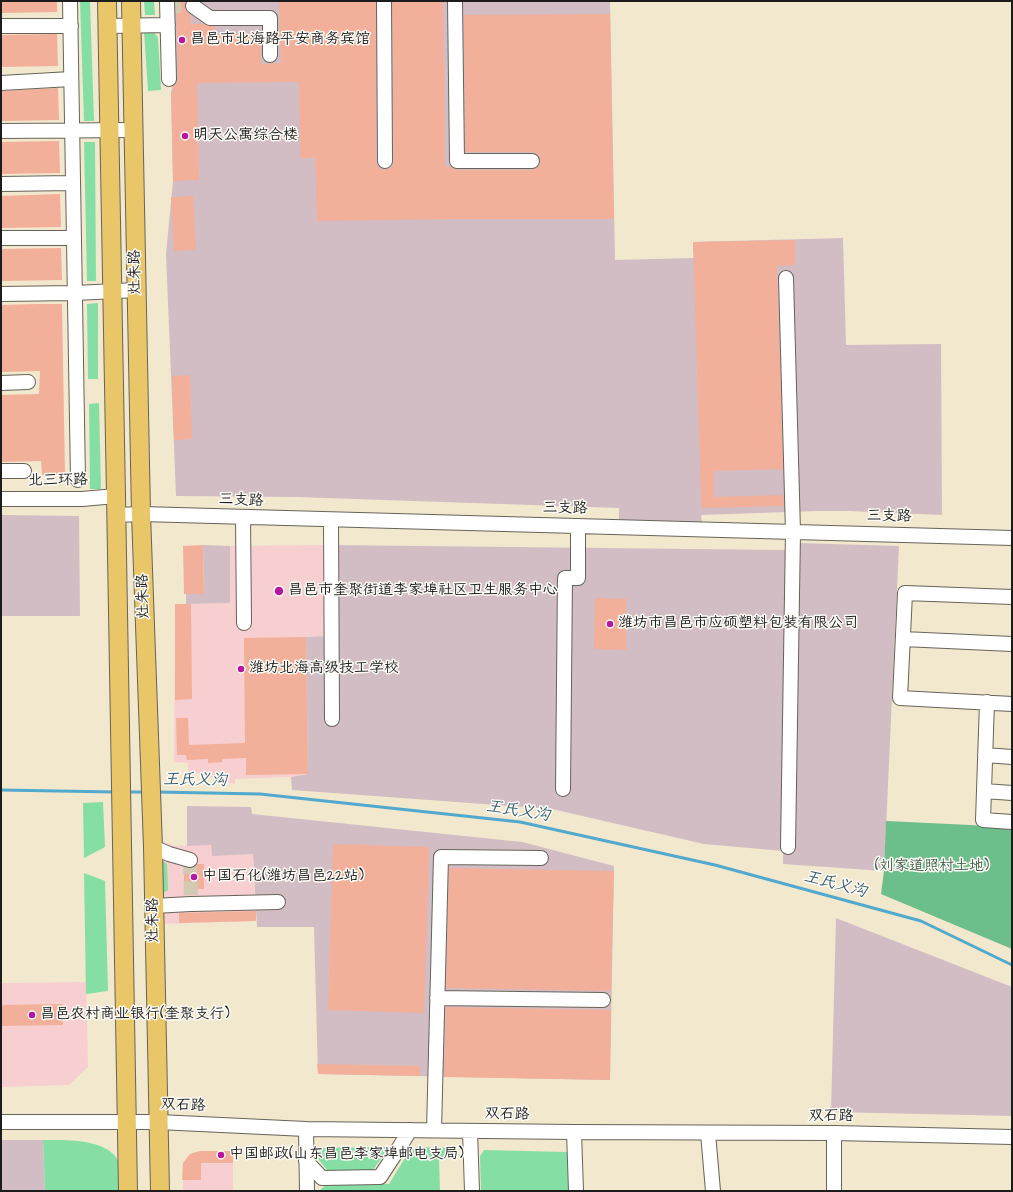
<!DOCTYPE html>
<meta charset="utf-8">
<style>
body{margin:0}
#map{position:relative;width:1013px;height:1192px;overflow:hidden;background:#f2e8ce;font-family:"Architects Daughter",sans-serif}
canvas{display:block}
.frame{position:absolute;inset:0;border:2px solid #1c1c1c;pointer-events:none}
</style>
<div id="map">
<canvas width="1013" height="1192"></canvas>
<div class="frame"></div>
</div>
<script>
const context = document.querySelector('canvas').getContext('2d');
context.lineJoin = 'round';
function fill(path, color) {
  context.fillStyle = color;
  context.fill(path, 'evenodd');
}
function stroke(path, color, width, dash) {
  context.strokeStyle = color;
  context.lineWidth = width;
  context.lineCap = dash ? 'butt' : 'round';
  context.setLineDash(dash || []);
  context.stroke(path);
}
function drawText(font, color, halo, rows, align = 'center') {
  context.font = font + ' "Architects Daughter","LXGW WenKai TC",sans-serif';
  context.lineWidth = 3;
  context.setLineDash([]);
  context.textBaseline = 'middle';
  context.strokeStyle = halo;
  context.fillStyle = color;
  for (const [text, x, y, turn = 0] of rows) {
    context.save();
    context.translate(x, y);
    context.rotate((+turn || 0) * Math.PI / 180);
    context.textAlign = isNaN(turn) ? turn : align;
    if (halo) context.strokeText(text, 0, 0);
    context.fillText(text, 0, 0);
    context.restore();
  }
}
fill(new Path2D(`
 M 327,545 L 328,636 L 306,637 L 308,774 L 291,777 L 235,779 L 235,784 L 188,771 L 188,763 L 174,762 L 175,604 L 230,603 L 230,546 Z
 M 158,840 L 175,846 L 211,845 L 212,855 L 253,854 L 256,921 L 160,924 Z
 M 86,982 L 88,1067 L 69,1085 L 2,1087 L 1,983 Z
 M 200,1151 L 233,1151 L 233,1191 L 183,1191 L 183,1163 L 190,1154 Z`), '#f7cfd0');
fill(new Path2D(`
 M 171,1 L 610,1 L 615,260 L 694,258 L 693,242 L 843,238 L 846,345 L 941,344 L 942,515 L 849,511 L 817,511 L 701,515 L 702,523 L 619,524 L 619,508 L 296,497 L 176,496 L 166,254 L 173,181 L 171,92 L 173,84 Z
 M 1,515 L 79,516 L 80,616 L 1,616 Z
 M 798,543 L 899,546 L 884,871 L 783,864 L 783,851 L 704,844 L 552,809 L 292,790 L 291,777 L 308,774 L 306,637 L 327,636 L 327,545 L 787,550 Z
 M 203,545 L 230,546 L 230,603 L 186,604 L 186,594 L 204,594 Z
 M 187,806 L 251,807 L 252,814 L 522,842 L 614,866 L 610,1080 L 318,1074 L 314,927 L 257,927 L 253,854 L 212,856 L 211,845 L 187,846 Z
 M 836,918 L 1012,987 L 1012,1116 L 831,1112 Z
 M 1,1140 L 43,1140 L 45,1191 L 1,1191 Z`), '#d2bdc5');
fill(new Path2D(`
 M 80,1 L 90,1 L 94,121 L 84,121 Z
 M 144,1 L 154,1 L 155,15 L 145,15 Z
 M 144,31 L 154,32 L 158,38 L 161,90 L 148,91 Z
 M 84,142 L 95,142 L 96,281 L 87,281 Z
 M 98,303 L 98,379 L 88,379 L 87,304 Z
 M 99,403 L 101,489 L 90,489 L 89,404 Z
 M 103,802 L 105,847 L 84,858 L 83,803 Z
 M 159,858 L 167,864 L 168,890 L 159,896 Z
 M 84,873 L 105,881 L 108,991 L 86,994 Z
 M 43,1140 C 65,1140 110,1138 119,1163 C 121,1170 120,1184 120,1191 L 45,1191 Z
 M 389,1147 L 373,1170 L 327,1170 L 316,1156 L 316,1148 Z
 M 416,1147 L 453,1148 L 459,1155 L 439,1159 L 440,1191 L 319,1191 L 327,1184 L 389,1184 L 408,1153 Z
 M 484,1150 L 567,1152 L 570,1191 L 481,1191 L 480,1156 Z`), '#85dfa4');
fill(new Path2D(`
 M 886,821 L 1012,827 L 1012,949 L 881,894 L 884,871 Z`), '#6cbe8a');
stroke(new Path2D(`
 M 1,790 L 115,792
 M 127,792 L 145,792
 M 157,792 L 260,794 L 520,822 L 715,865 L 921,921 L 1012,965`), '#51a9ce', 3);
fill(new Path2D(`
 M 1,1 L 57,1 L 57,12 L 1,13 Z
 M 176,1 L 186,1 L 185,5 L 185,9 L 191,15 L 191,24 L 204,24 L 210,26 L 215,26 L 215,34 L 261,33 L 261,64 L 281,63 L 279,1 L 376,1 L 376,161 L 378,166 L 381,169 L 385,169 L 390,168 L 393,165 L 394,161 L 392,1 L 443,1 L 445,167 L 451,167 L 457,170 L 532,170 L 537,168 L 540,165 L 540,161 L 539,156 L 536,153 L 532,152 L 465,152 L 464,15 L 610,14 L 614,219 L 446,219 L 317,221 L 315,158 L 300,158 L 299,82 L 197,83 L 199,180 L 173,181 L 171,92 L 173,92 L 173,87 L 176,83 L 178,79 Z
 M 57,34 L 58,66 L 1,67 L 1,35 Z
 M 58,88 L 59,120 L 1,121 L 1,91 Z
 M 59,141 L 60,173 L 1,174 L 1,142 Z
 M 60,194 L 61,227 L 1,228 L 1,196 Z
 M 193,196 L 196,250 L 174,251 L 171,197 Z
 M 795,240 L 795,265 L 777,266 L 783,469 L 714,471 L 714,497 L 783,495 L 784,506 L 701,508 L 701,497 L 693,242 Z
 M 61,248 L 62,280 L 1,281 L 1,249 Z
 M 38,304 L 62,304 L 65,474 L 42,475 L 41,461 L 1,462 L 1,395 L 39,394 L 40,371 L 1,372 L 1,305 Z
 M 190,375 L 192,439 L 174,440 L 172,376 Z
 M 203,545 L 204,594 L 184,594 L 183,546 Z
 M 595,598 L 626,599 L 626,650 L 594,649 Z
 M 175,604 L 191,604 L 192,699 L 175,700 Z
 M 306,637 L 308,774 L 246,775 L 246,758 L 222,759 L 222,762 L 208,763 L 208,759 L 187,760 L 186,755 L 177,755 L 176,718 L 188,718 L 189,745 L 245,743 L 244,638 Z
 M 333,844 L 429,847 L 424,1013 L 328,1010 Z
 M 198,864 L 204,864 L 204,889 L 184,889 L 184,867 L 192,868 Z
 M 449,868 L 614,871 L 611,991 L 446,988 Z
 M 256,911 L 256,921 L 179,923 L 179,913 Z
 M 63,1004 L 63,1025 L 1,1026 L 1,1005 Z
 M 446,1007 L 611,1010 L 610,1080 L 444,1077 Z
 M 317,1064 L 420,1066 L 420,1076 L 318,1074 Z
 M 200,1151 L 233,1151 L 233,1163 L 201,1163 L 201,1180 L 182,1180 L 183,1163 L 190,1154 Z`), '#f2af99');
stroke(new Path2D(`
 M 167,6 L 193,6
 M 190,860 L 191,904`), '#d2c9b3', 14, [14, 7]);
const minor = new Path2D(`
 M 70,1 L 78,480
 M 167,1 L 169,79
 M 384,1 L 385,161
 M 455,1 L 457,161 L 532,161
 M 193,6 L 210,18 L 270,18 L 270,55
 M 1,26 L 71,26
 M 107,26 L 168,25
 M 1,83 L 71,79
 M 1,131 L 134,130
 M 1,184 L 73,183
 M 1,238 L 74,238
 M 786,278 L 793,532 L 788,847
 M 1,294 L 75,293 L 137,290
 M 1,383 L 28,382
 M 1,471 L 24,471
 M 1,499 L 82,499 L 116,496
 M 117,515 L 141,514 L 1012,538
 M 243,518 L 244,623
 M 331,520 L 332,719
 M 1012,597 L 905,593 L 900,698 L 1012,704
 M 903,639 L 1012,644
 M 987,702 L 983,820 L 1012,822
 M 985,755 L 1012,757
 M 563,789 L 565,578 L 578,578 L 578,526
 M 984,791 L 1012,793
 M 153,847 L 169,854 L 190,860
 M 153,906 L 191,904 L 278,902
 M 437,998 L 603,1000
 M 1,1122 L 158,1122 L 306,1129 L 574,1132 L 834,1133 L 1012,1137
 M 306,1129 L 307,1191
 M 434,1130 L 441,857 L 541,858
 M 470,1131 L 472,1191
 M 574,1132 L 576,1191
 M 708,1133 L 713,1191
 M 834,1133 L 834,1191
 M 306,1161 L 322,1178 L 380,1177 L 399,1148 L 410,1130`);
const major = new Path2D(`
 M 107,1 L 116,496 L 128,1191
 M 131,1 L 141,514 L 153,847 L 160,1191`);
stroke(minor, '#67635a', 16);
stroke(major, '#67635a', 20);
stroke(minor, '#fff', 14);
stroke(major, '#e9c769', 18);
for (const [x, y, r, color] of [
 [182,40,4,"#b5179e"],
 [185,136,4,"#b5179e"],
 [279,591,5,"#b5179e"],
 [610,624,4,"#b5179e"],
 [241,669,4,"#b5179e"],
 [194,877,4,"#b5179e"],
 [32,1015,4,"#b5179e"],
 [221,1155,4,"#b5179e"]
]) {
  const dot = new Path2D();
  dot.arc(x, y, r, 0, 2 * Math.PI);
  context.fillStyle = color;
  context.fill(dot);
  stroke(dot, '#fdfcf7', 1.5);
}
drawText('15px', '#1c1c1c', '#fdfcf7', [
 ["昌邑市北海路平安商务宾馆",190,40],
 ["明天公寓综合楼",193,136],
 ["昌邑市奎聚街道李家埠社区卫生服务中心",288,591],
 ["潍坊市昌邑市应硕塑料包装有限公司",618,624],
 ["潍坊北海高级技工学校",249,669],
 ["中国石化(潍坊昌邑22站)",202,877],
 ["昌邑农村商业银行(奎聚支行)",40,1015],
 ["中国邮政(山东昌邑李家埠邮电支局)",229,1155]
], 'left');
drawText('15px', '#1c1c1c', '#fdfcf7', [
 ["灶朱路",136,272,-91],
 ["北三环路",58,481,-1],
 ["三支路",241,501,2],
 ["三支路",565,509,1],
 ["三支路",889,517,1],
 ["灶朱路",144,596,-92],
 ["灶朱路",154,920,-91],
 ["双石路",183,1106,2],
 ["双石路",507,1115,1],
 ["双石路",831,1117]
]);
drawText('15px', '#41604c', '#fdfcf7', [
 ["(刘家道照村土地)",932,867]
]);
drawText('italic 16px', '#345b6c', '#fdfcf7', [
 ["王氏义沟",195,781,1],
 ["王氏义沟",518,812,9],
 ["王氏义沟",835,885,15]
]);
</script>
